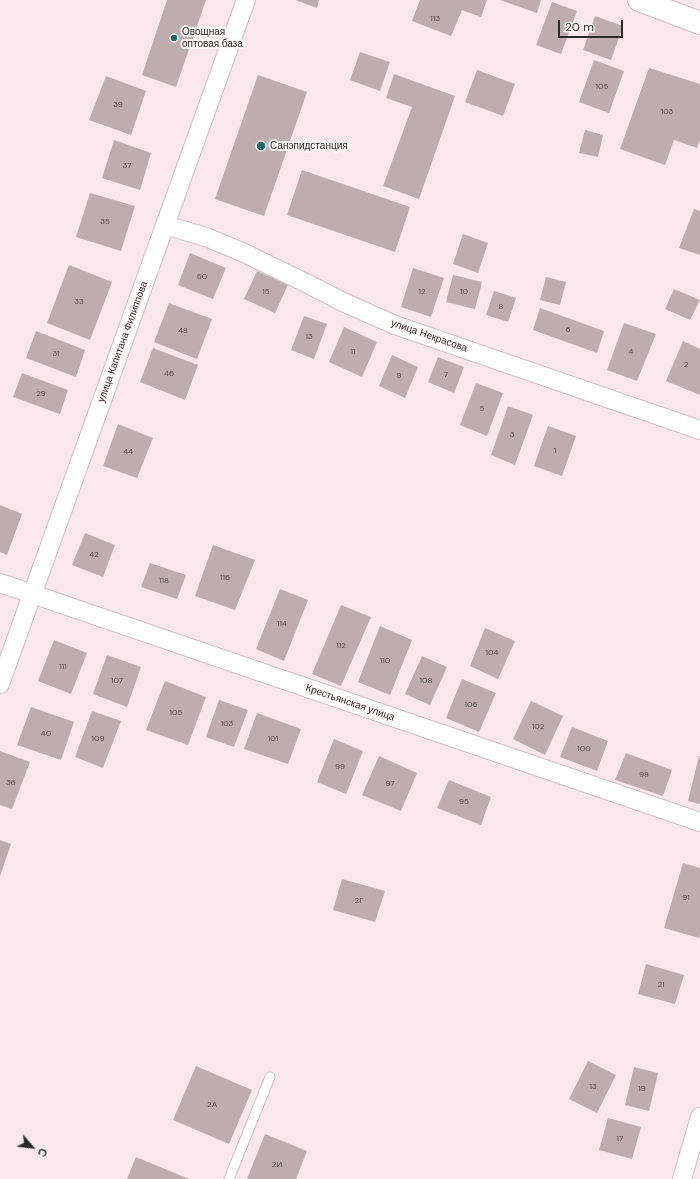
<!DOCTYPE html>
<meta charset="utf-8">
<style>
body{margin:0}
#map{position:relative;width:700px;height:1179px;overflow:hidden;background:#f8e7ec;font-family:"DM Sans",sans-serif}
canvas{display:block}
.north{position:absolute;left:12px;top:1127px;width:40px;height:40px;-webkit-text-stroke:3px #fef8f9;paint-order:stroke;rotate:118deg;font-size:11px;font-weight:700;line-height:16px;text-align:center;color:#2e282a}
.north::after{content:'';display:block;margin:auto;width:14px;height:18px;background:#2e282a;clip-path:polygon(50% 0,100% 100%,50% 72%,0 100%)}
.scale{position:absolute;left:558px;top:20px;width:65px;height:18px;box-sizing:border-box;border:2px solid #2e282a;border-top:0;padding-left:5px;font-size:12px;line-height:14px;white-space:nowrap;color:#2e282a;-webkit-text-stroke:3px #fef8f9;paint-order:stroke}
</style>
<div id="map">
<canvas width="700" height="1179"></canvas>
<div class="north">С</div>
<div class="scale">20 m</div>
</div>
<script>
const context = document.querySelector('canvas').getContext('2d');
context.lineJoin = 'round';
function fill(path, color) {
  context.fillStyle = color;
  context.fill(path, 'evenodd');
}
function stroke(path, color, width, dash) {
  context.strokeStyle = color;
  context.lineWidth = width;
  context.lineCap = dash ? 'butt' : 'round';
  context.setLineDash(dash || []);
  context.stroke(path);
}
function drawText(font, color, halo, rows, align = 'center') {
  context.font = font + ' "DM Sans",sans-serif';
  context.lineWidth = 4;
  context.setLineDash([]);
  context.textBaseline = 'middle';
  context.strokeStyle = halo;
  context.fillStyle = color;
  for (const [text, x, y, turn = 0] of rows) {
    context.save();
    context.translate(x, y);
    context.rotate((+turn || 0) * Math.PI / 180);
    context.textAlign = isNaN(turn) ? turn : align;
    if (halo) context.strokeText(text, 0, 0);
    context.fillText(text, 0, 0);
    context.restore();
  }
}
fill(new Path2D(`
 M 167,0 L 206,0 L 176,87 L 142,75 Z
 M 295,0 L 319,0 L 317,8 Z
 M 420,0 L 487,0 L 481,17 L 462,10 L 451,36 L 412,21 Z
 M 500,0 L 541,0 L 537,13 Z
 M 552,2 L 577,11 L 561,54 L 536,45 Z
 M 595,16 L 623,26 L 611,60 L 583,50 Z
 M 360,52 L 390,62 L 380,91 L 350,80 Z
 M 594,60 L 624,71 L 609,113 L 579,102 Z
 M 649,68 L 700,84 L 700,140 L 697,148 L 674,140 L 665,165 L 620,149 Z
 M 477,70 L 515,84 L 503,116 L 465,102 Z
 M 394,74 L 455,96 L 419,199 L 383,186 L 412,107 L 386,98 Z
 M 258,75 L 307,92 L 264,216 L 215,199 Z
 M 106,76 L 146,91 L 131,135 L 89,120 Z
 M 585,130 L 603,135 L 598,157 L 579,153 Z
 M 114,140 L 151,153 L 140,190 L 102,178 Z
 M 302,170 L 410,207 L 395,252 L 287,215 Z
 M 90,193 L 135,206 L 121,251 L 76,237 Z
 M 694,209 L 700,211 L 700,255 L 679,248 Z
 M 463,234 L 488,243 L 478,273 L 453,264 Z
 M 190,253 L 226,268 L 213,299 L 178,285 Z
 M 69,265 L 112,282 L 90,340 L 47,323 Z
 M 413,268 L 444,278 L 431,317 L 401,307 Z
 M 257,271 L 288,285 L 275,313 L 244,299 Z
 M 453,275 L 482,282 L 475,309 L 446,302 Z
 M 546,277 L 566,282 L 560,305 L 540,300 Z
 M 674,289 L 700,300 L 690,320 L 665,309 Z
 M 494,291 L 516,298 L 508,322 L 486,315 Z
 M 169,303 L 212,319 L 197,359 L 154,342 Z
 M 540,308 L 604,331 L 597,353 L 533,330 Z
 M 304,316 L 327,324 L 314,359 L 291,350 Z
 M 624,323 L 656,334 L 637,381 L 607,370 Z
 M 344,327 L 377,342 L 362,377 L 329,362 Z
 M 36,331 L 85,350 L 76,377 L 26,358 Z
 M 683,341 L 700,349 L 700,395 L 666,381 Z
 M 153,348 L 198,365 L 185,400 L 140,382 Z
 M 392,355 L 418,367 L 405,398 L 379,386 Z
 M 438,357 L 464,367 L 454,393 L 428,382 Z
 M 22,373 L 68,390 L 60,414 L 13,397 Z
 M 476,383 L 503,393 L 487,436 L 460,425 Z
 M 508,406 L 533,415 L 515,465 L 491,455 Z
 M 118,424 L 153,438 L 137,478 L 103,466 Z
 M 548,426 L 576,436 L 562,476 L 534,466 Z
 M 0,505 L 22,514 L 7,555 L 0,552 Z
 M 85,533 L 115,545 L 103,577 L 72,565 Z
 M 213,545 L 255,560 L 235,610 L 195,596 Z
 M 150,563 L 186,575 L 177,599 L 141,587 Z
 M 280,589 L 308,600 L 284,661 L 256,649 Z
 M 341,605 L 371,617 L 341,686 L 312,674 Z
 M 380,626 L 412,640 L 390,695 L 358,682 Z
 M 485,628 L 515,641 L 498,679 L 470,666 Z
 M 54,640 L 87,653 L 71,694 L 38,681 Z
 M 107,655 L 141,667 L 127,707 L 93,694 Z
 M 422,656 L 447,667 L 430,705 L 405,694 Z
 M 462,679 L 496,693 L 479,732 L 446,718 Z
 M 165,681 L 206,697 L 188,745 L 146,730 Z
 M 219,700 L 248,710 L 234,747 L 206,737 Z
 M 531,701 L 563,716 L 545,755 L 513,739 Z
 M 31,707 L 74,722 L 61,760 L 17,745 Z
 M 92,711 L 121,721 L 103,768 L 75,757 Z
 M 257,713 L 301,729 L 288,764 L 244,749 Z
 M 572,727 L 608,741 L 597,771 L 560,757 Z
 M 334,739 L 363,751 L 346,794 L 317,782 Z
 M 0,751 L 30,762 L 12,809 L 0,805 Z
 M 626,753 L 672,770 L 663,796 L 615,780 Z
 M 379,756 L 417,773 L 401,811 L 362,795 Z
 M 699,756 L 700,756 L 700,804 L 688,801 Z
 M 449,780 L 491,797 L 481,825 L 437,808 Z
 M 0,840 L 11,844 L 0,876 Z
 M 683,863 L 700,868 L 700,934 L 699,938 L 664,928 Z
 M 342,879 L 385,891 L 375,922 L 333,910 Z
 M 646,964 L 684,975 L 675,1004 L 638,994 Z
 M 588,1061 L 616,1075 L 597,1113 L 569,1099 Z
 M 196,1066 L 252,1090 L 229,1144 L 173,1120 Z
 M 634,1067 L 658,1073 L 649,1111 L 625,1105 Z
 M 608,1118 L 641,1127 L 632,1159 L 599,1150 Z
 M 265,1134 L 307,1151 L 296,1179 L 247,1179 Z
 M 136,1157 L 189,1179 L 127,1179 Z`), '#bdadb1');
const lane = new Path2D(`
 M 229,1179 L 270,1077`);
const street = new Path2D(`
 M 165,225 L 206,237 L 242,252 L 308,284 L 343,302 L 395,325 L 700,430
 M 0,583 L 700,822
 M 0,684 L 246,0
 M 682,1179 L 700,1117`);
const secondary = new Path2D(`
 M 639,0 L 700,23`);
stroke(lane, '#cebec2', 11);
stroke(street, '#cebec2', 20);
stroke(secondary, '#cebec2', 24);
stroke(lane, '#fff', 9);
stroke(street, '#fff', 18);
stroke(secondary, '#fff', 22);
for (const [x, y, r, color] of [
 [174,38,4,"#1f6a65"],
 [261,146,5,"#1f6a65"]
]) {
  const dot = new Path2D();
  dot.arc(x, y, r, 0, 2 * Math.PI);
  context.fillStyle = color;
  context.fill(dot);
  stroke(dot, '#fef8f9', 1.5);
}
drawText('8px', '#52494c', null, [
 ["113",435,19],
 ["105",602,87],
 ["39",118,105],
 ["103",667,112],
 ["37",127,166],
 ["35",105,222],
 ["50",202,277],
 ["15",266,292],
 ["12",422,292],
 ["10",464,292],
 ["33",79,302],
 ["8",501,307],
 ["6",568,330],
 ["48",183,331],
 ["13",309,337],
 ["11",353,352],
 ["4",631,352],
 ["31",56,354],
 ["2",686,365],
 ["46",169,374],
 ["7",446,375],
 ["9",399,376],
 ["29",41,394],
 ["5",482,409],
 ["3",512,435],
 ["1",555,451],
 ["44",128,452],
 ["42",94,555],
 ["116",225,578],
 ["118",164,581],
 ["114",282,624],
 ["112",341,646],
 ["104",492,653],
 ["110",385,661],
 ["111",63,667],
 ["107",117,681],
 ["108",426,681],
 ["106",471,705],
 ["105",176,713],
 ["103",227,724],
 ["102",538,727],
 ["40",46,734],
 ["109",98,739],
 ["101",273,739],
 ["100",584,749],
 ["99",340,767],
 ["98",644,775],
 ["36",11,783],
 ["97",390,784],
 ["95",464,802],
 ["91",686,898],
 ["2Г",359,901],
 ["21",661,985],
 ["13",593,1087],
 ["19",642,1089],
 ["2А",212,1105],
 ["17",620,1139],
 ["2И",277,1165]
]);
drawText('10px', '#2e282a', '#fef8f9', [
 ["Овощная",182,32],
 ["оптовая база",182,44],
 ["Санэпидстанция",270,146]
], 'left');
drawText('10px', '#2e282a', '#fef8f9', [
 ["улица Некрасова",429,336,19],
 ["улица Капитана Филиппова",123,342,-70],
 ["Крестьянская улица",350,703,19]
]);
</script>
